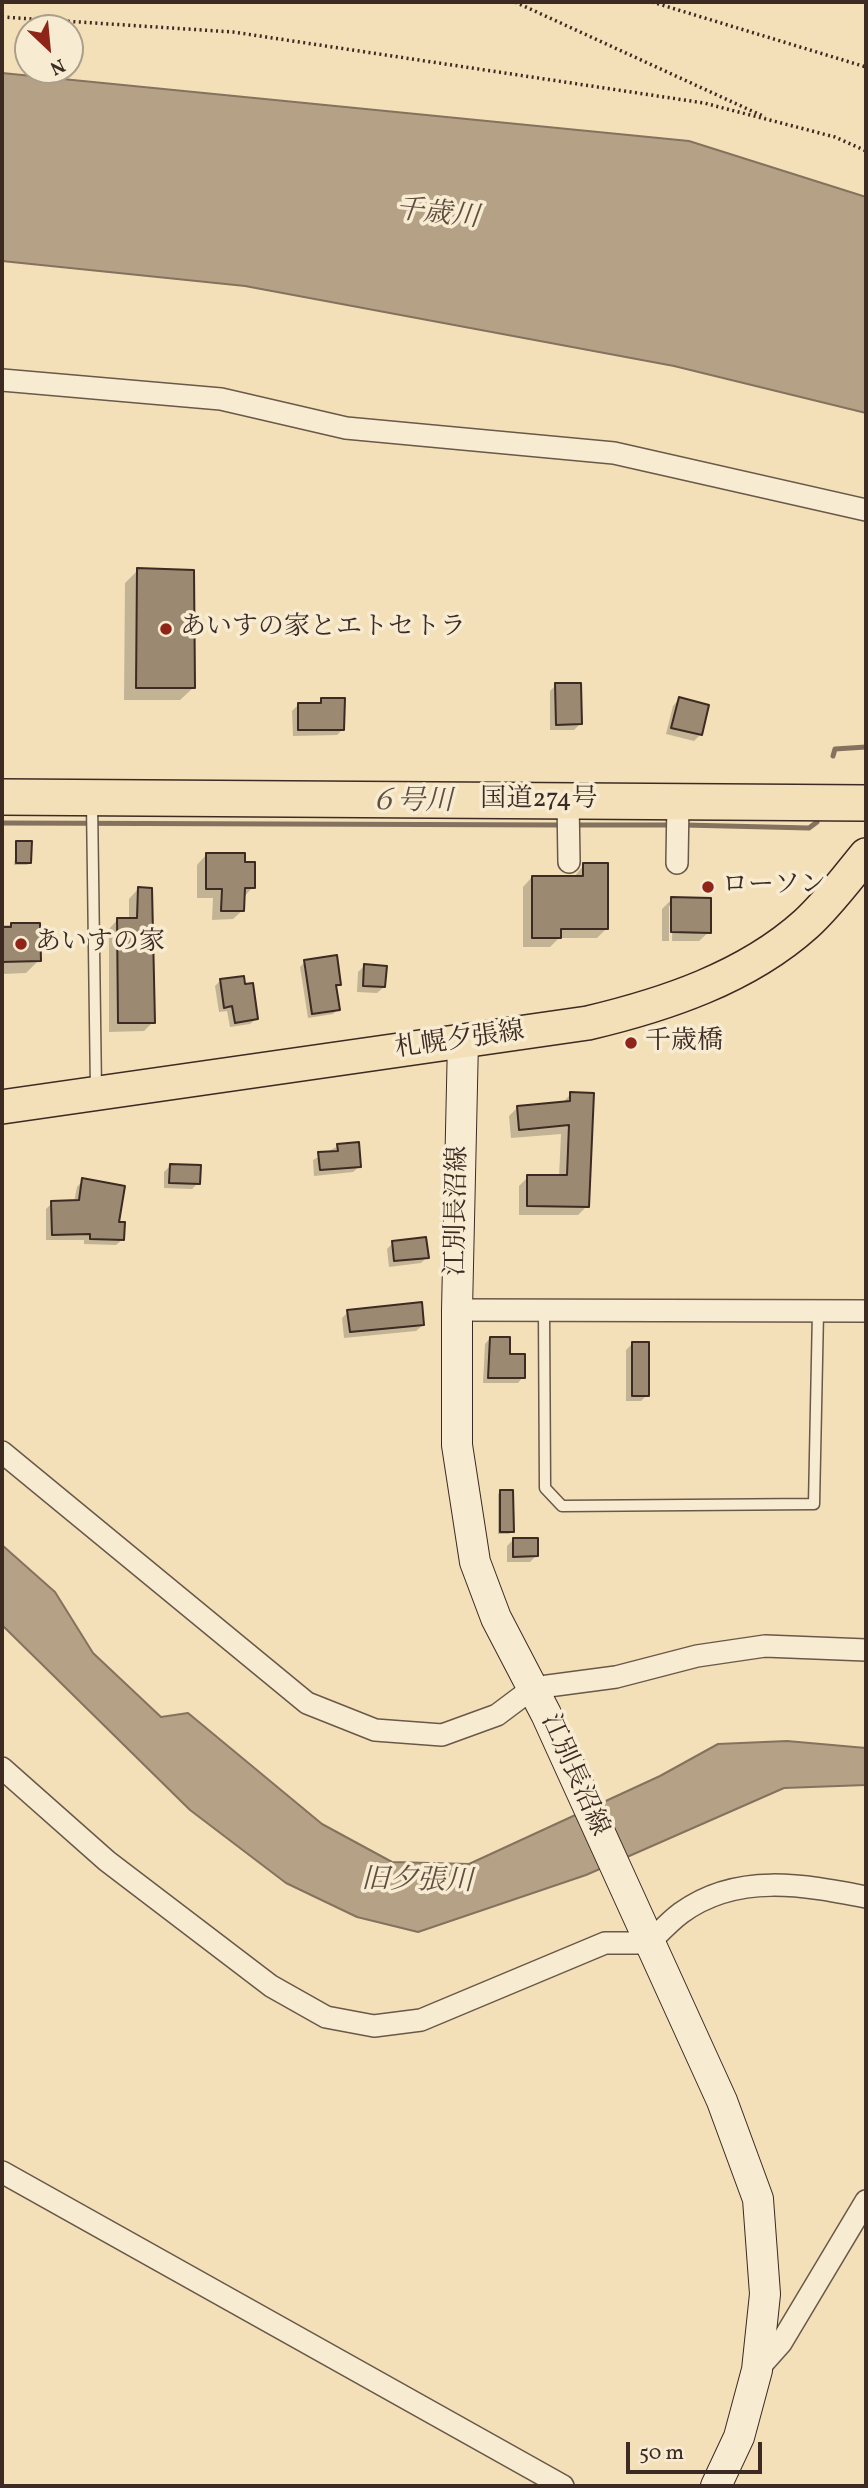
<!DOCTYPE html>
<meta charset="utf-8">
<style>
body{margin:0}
#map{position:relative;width:868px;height:2488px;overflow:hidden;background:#f3e0b9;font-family:Vollkorn,serif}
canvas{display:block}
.frame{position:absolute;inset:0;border:4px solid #3c2a23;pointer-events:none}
.north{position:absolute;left:14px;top:14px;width:70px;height:70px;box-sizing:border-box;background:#f7ebd2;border:2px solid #ac9e8c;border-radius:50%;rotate:154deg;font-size:19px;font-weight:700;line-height:28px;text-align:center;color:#3c2a23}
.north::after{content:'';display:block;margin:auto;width:24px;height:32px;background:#8f2418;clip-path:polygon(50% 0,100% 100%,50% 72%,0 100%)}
.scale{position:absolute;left:626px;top:2442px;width:136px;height:32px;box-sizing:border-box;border:4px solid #3c2a23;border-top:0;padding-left:9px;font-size:21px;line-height:24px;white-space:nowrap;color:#3c2a23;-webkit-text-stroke:5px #f7ebd2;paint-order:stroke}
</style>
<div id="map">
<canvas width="868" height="2488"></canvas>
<div class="frame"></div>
<div class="north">N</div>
<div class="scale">50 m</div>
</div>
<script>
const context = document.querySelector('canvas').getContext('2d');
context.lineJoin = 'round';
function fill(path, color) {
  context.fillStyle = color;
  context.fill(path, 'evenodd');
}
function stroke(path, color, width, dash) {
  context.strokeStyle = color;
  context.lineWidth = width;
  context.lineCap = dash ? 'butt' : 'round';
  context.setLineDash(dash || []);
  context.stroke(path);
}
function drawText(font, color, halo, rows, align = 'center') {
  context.font = font + ' Vollkorn,"Noto Serif JP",serif';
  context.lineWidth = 7;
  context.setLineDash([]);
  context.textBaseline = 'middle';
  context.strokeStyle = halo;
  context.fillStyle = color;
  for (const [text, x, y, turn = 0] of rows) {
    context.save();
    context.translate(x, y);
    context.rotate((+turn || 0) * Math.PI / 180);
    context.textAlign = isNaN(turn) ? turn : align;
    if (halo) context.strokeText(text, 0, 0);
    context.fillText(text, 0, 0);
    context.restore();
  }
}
const water = new Path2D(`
 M 2,73 L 689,141 L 866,197 L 866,413 L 674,366 L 245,286 L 2,261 Z
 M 2,1545 L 55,1592 L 93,1653 L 161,1717 L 188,1713 L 322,1824 L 392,1862 L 469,1864 L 660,1776 L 718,1744 L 787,1741 L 866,1748 L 866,1785 L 784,1788 L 586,1875 L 418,1932 L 357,1917 L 286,1883 L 190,1810 L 2,1625 Z`);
fill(water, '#b5a286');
stroke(water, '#85725e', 2);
fill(new Path2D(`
 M 138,570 L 193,688 L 180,700 L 124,700 L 125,583 Z
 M 556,685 L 580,724 L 574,730 L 550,730 L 550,691 Z
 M 679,699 L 700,735 L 694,741 L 666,734 L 673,706 Z
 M 322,700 L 343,729 L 337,735 L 293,736 L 292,711 L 298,705 L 317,705 Z
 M 17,843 L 30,863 L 27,865 L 14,865 Z
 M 206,855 L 243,864 L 253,887 L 243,898 L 243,910 L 233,919 L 212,920 L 213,898 L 197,898 L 197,865 Z
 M 584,865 L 607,928 L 597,938 L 559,938 L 550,947 L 523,947 L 523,887 L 532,877 L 574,877 Z
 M 138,889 L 153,1022 L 144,1031 L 109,1032 L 109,929 L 118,919 L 129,919 L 129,899 Z
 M 672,899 L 709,932 L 699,941 L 662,941 L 662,909 ZM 669,906 L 673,906 L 672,941 L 669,941 Z
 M 2,925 L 38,925 L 39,960 L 26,973 L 2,974 Z
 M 305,962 L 340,984 L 335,989 L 338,1009 L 333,1014 L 308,1018 L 300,967 Z
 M 364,966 L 384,987 L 377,993 L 357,992 L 358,972 Z
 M 221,980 L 256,1019 L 250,1024 L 230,1027 L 227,1011 L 219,1012 L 215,986 Z
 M 571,1094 L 587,1206 L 578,1215 L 519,1215 L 519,1186 L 528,1177 L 559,1177 L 561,1134 L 511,1138 L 509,1116 L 518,1107 L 562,1103 Z
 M 338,1146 L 360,1166 L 353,1172 L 314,1176 L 313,1160 Z
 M 170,1166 L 198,1183 L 192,1189 L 164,1188 L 164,1172 Z
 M 83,1180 L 117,1224 L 123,1239 L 116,1245 L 84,1244 L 84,1240 L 46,1240 L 46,1209 L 52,1203 L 74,1202 L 77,1187 Z
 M 393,1243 L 427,1257 L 421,1263 L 389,1267 L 387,1249 Z
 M 348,1312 L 423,1325 L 416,1331 L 344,1338 L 342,1318 Z
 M 490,1338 L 523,1377 L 518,1383 L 483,1383 L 485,1344 Z
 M 633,1343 L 647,1395 L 641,1401 L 626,1401 L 626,1350 Z
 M 500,1492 L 512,1531 L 509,1534 L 498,1534 L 498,1494 Z
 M 513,1540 L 536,1556 L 530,1562 L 507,1562 L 507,1546 Z`), '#0003');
stroke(new Path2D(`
 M 833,756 L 835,749 L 866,747
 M 2,823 L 562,825
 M 572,825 L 674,825
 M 684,825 L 809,828 L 817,822`), '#85725e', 5);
const building = new Path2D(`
 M 137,568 L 194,570 L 195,688 L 136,688 Z
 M 555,683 L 581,683 L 582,724 L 556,725 Z
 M 679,697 L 709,705 L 702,735 L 671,728 Z
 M 321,698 L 345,698 L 344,730 L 298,730 L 298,703 L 321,703 Z
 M 16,841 L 32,841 L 31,863 L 16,863 Z
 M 206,853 L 245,853 L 245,862 L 255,862 L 255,888 L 245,888 L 244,911 L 221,911 L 222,889 L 206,889 Z
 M 583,863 L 608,863 L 608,929 L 561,929 L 561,938 L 532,938 L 532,876 L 583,876 Z
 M 138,887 L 152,888 L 155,1023 L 118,1023 L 117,918 L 137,918 Z
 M 671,897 L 711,898 L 711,933 L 671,932 Z
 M 11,923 L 40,923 L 41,961 L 2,962 L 2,927 L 11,927 Z
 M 337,955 L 341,985 L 336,985 L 340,1010 L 312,1014 L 304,960 Z
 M 364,964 L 387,966 L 385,987 L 363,986 Z
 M 244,976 L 245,984 L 253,983 L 258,1019 L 235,1023 L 232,1006 L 224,1008 L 220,979 Z
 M 570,1092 L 594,1093 L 589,1207 L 527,1206 L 527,1175 L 567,1175 L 569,1125 L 519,1130 L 517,1106 L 570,1101 Z
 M 359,1142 L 361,1167 L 320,1170 L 318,1152 L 338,1151 L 337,1144 Z
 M 170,1164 L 201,1165 L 200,1184 L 169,1183 Z
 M 82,1178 L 125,1186 L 119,1222 L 125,1222 L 124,1240 L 90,1239 L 90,1234 L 52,1235 L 51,1201 L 79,1200 Z
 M 426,1237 L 429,1258 L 394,1261 L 392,1241 Z
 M 422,1302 L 424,1325 L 350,1332 L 347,1310 Z
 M 490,1337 L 510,1337 L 510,1354 L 525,1354 L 525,1378 L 488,1378 Z
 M 632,1342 L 649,1342 L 649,1396 L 632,1396 Z
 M 500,1490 L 513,1490 L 514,1532 L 500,1532 Z
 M 513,1538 L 538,1538 L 538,1556 L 513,1557 Z`);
fill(building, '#9b8971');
stroke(building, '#3c2a23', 2);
const service = new Path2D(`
 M 92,803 L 96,1091
 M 544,1311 L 545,1488 L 562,1506 L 814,1504 L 818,1312`);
const minor = new Path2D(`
 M 2,380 L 221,399 L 346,428 L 614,453 L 866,510
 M 568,801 L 569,862
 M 677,863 L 678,802
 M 457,1310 L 866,1311
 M 2,1452 L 307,1703 L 375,1730 L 442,1735 L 497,1715 L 533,1688 L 616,1677 L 697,1656 L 765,1646 L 866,1650
 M 2,1768 L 107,1861 L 271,1986 L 326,2017 L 374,2026 L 421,2020 L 605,1943 L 649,1943 C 659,1933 670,1921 681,1913 C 737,1872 804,1885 866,1897
 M 2,2172 L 563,2486
 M 757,2370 L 781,2343 L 866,2201`);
const secondary = new Path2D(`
 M 463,1041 L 457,1310 L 457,1445 L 475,1562 L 496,1618 L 546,1714 L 722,2101 L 758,2199 L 765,2294 L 757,2370 L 739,2437 L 716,2486`);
const primary = new Path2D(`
 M 2,1107 L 588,1023 C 664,1005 746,978 806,924 C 828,904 847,878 866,855`);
const trunk = new Path2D(`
 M 2,797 L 866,803`);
stroke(service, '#6a5848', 13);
stroke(minor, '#6a5848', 24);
stroke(secondary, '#3c2a23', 32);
stroke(primary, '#3c2a23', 36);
stroke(trunk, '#3c2a23', 38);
stroke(new Path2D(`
 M 515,2 L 765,117
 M 652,2 L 866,67
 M 2,17 L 233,32 L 704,103 L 835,137 L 866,151`), '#3c2a23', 3.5, [2, 3.5]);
stroke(service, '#f7ebd2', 10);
stroke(minor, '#f7ebd2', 21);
stroke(secondary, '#f7ebd2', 30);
stroke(primary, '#f3e0b9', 33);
stroke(trunk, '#f3e0b9', 35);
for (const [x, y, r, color] of [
 [166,629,7,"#8f2418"],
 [708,887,7,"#8f2418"],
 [21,944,7,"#8f2418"],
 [631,1043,7,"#8f2418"]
]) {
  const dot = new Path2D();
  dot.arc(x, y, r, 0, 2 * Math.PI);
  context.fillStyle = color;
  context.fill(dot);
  stroke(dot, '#f7ebd2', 2.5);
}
drawText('26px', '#3c2a23', '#f7ebd2', [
 ["あいすの家とエトセトラ",180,629],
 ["ローソン",722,887],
 ["あいすの家",35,944],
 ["千歳橋",645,1043]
], 'left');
drawText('26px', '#3c2a23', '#f7ebd2', [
 ["国道274号",539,801],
 ["札幌夕張線",460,1042,-8],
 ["江別長沼線",459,1211,-89],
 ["江別長沼線",573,1776,66]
]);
drawText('italic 28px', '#604e41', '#f7ebd2', [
 ["千歳川",437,216,6],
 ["６号川",411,804],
 ["旧夕張川",417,1883,1]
]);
</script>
